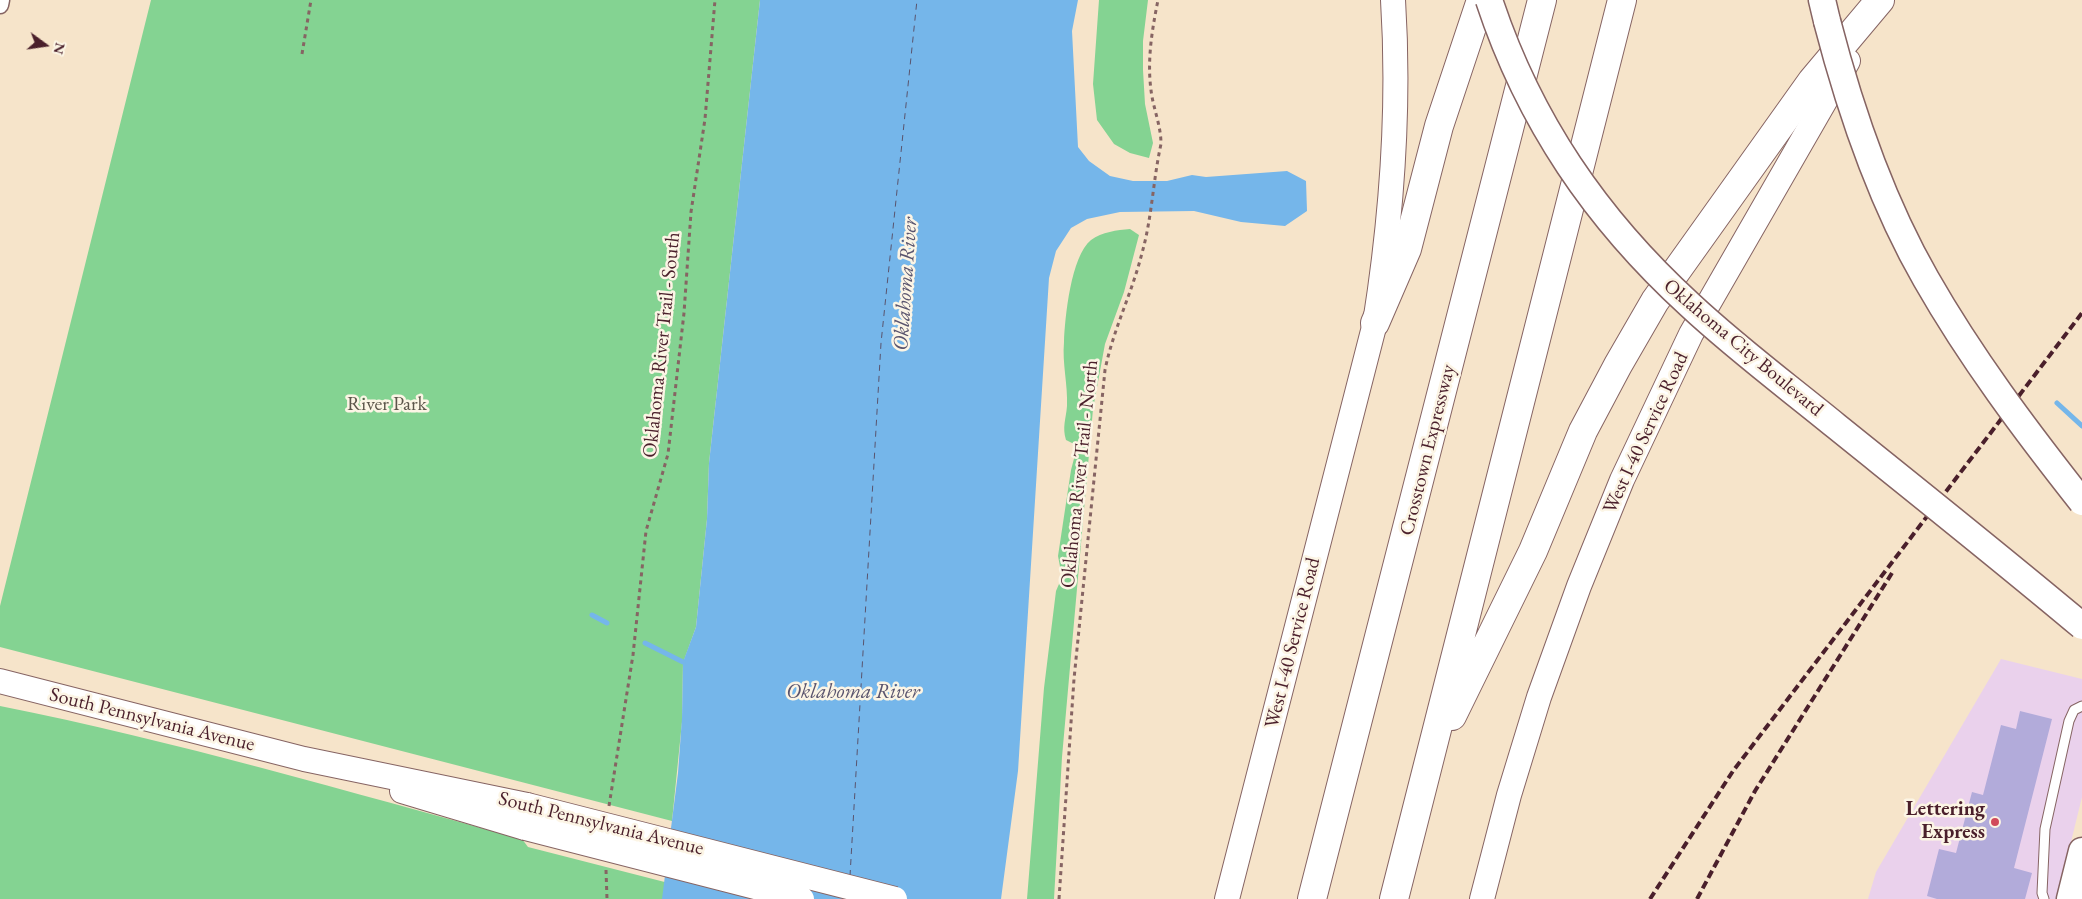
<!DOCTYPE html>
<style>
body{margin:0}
#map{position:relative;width:2082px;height:899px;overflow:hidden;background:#f6e4ca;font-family:"EB Garamond",serif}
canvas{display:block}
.north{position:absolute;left:20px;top:20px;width:50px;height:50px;-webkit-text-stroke:4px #fcf5e5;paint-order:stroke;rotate:104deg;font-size:14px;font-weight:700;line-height:20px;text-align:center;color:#4a1f2b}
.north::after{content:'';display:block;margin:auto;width:18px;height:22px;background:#4a1f2b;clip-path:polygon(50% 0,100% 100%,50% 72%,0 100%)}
</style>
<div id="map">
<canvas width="2082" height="899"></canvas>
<div class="north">N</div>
</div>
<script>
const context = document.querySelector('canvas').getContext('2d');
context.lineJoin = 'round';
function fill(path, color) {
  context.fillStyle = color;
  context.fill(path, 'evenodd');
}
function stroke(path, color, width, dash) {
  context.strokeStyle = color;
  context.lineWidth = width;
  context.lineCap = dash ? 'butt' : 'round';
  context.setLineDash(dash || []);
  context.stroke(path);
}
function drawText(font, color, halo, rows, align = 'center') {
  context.font = font + ' "EB Garamond",serif';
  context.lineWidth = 5;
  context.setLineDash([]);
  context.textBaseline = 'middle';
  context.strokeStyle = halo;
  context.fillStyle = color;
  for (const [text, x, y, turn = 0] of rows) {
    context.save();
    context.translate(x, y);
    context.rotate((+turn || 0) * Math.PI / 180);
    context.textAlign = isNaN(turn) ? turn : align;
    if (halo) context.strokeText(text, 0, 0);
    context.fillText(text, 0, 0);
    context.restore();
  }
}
fill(new Path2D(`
 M 2001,659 L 2082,679 L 2082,797 L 2057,899 L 1868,899 L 1876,872 Z`), '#ead1ec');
fill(new Path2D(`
 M 151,0 L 760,0 L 709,463 L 707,519 L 696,627 L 683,663 L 682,722 L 672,821 L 0,647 L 0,606 Z
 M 1099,0 L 1148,0 L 1143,41 L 1143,70 L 1145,104 L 1153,143 L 1149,158 L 1130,153 L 1114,144 L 1097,120 L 1093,84 Z
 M 1130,229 L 1139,235 L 1124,292 L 1105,344 L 1093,409 L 1062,757 L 1054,899 L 1027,899 L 1044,688 L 1056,591 L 1062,577 L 1058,556 L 1071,470 L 1076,451 L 1074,444 L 1066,440 C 1062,427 1066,419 1067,406 C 1068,385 1062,363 1064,342 C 1065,317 1071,256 1091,240 C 1102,232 1117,230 1130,229 Z
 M 0,706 C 176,741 349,792 522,839 L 528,847 L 731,899 L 0,899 Z`), '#84d392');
fill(new Path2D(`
 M 760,0 L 1078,0 L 1072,31 L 1078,147 L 1089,161 L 1110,176 L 1133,181 L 1167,181 L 1192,175 L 1206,177 L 1287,171 L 1306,181 L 1307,211 L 1285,226 L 1241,222 L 1194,211 L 1120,212 L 1087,219 L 1071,228 L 1056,251 L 1049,278 L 1018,771 L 1001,899 L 662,899 L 678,773 L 682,718 L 683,662 L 696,627 L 707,519 L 709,463 Z`), '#75b6ea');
stroke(new Path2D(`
 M 2057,403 L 2082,426
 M 592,615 L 607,623
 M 645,643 L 683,662`), '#75b6ea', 5);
stroke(new Path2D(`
 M 850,876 L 881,343 L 917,0`), '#59546e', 1, [6, 5]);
fill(new Path2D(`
 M 2020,711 L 2052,719 L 2014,868 L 2032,873 L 2025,899 L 1937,899 L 1927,896 L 1939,849 L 1956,853 L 1972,792 L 1983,795 L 2001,725 L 2016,729 Z`), '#b2abda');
const service = new Path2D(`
 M 2044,899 L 2042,893 L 2045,829 L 2069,721 L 2074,710 L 2082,706`);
const minor = new Path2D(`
 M 0,5 L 1,0`);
const secondary = new Path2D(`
 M 0,681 L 304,759 L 527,805
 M 402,791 L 525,828
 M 1227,899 L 1375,323 C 1392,215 1400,109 1393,0
 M 1482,899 L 1509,795 L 1539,697 L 1579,586 L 1622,480 L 1691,334 L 1848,61`);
const primary = new Path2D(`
 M 1822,0 L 1827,21
 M 2070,899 L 2082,851`);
const motorway = new Path2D(`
 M 1375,323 L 1407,249 L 1439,126 L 1481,0
 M 1452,716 L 1533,551 L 1583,431 L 1618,365 L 1655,301 L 1812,81 L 1880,0
 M 1312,899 L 1542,0
 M 1394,899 L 1622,0`);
stroke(service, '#866463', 11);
stroke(minor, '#866463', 19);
stroke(secondary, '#866463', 26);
stroke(primary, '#866463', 29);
stroke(motorway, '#866463', 30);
stroke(new Path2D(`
 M 302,54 L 311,0
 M 609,806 L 633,655 L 646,531 L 668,454 L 684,313 L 691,212 L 705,119 L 715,0
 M 606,870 L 607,899
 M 1059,899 L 1074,679 L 1105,370 C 1113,330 1132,293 1142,253 C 1152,218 1153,180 1161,144 C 1161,125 1153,108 1151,90 C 1147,60 1152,30 1158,0`), '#866463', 3, [4, 4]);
stroke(service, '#fff', 9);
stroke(minor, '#fff', 16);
stroke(secondary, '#fff', 24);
stroke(primary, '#fff', 26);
stroke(motorway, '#fff', 28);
stroke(new Path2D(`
 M 1650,899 L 1733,771 L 2082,313
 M 1697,899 L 1755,791 L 1892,573`), '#4a1f2b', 4, [8, 4]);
const secondaryBridge = new Path2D(`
 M 527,805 L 895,899
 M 525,828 L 802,899`);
const primaryBridge = new Path2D(`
 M 1489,0 C 1529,121 1596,219 1690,305 C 1736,348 1787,386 1836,426 C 1918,492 2001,558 2082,626
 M 1827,21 C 1850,110 1880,199 1926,279 C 1971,358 2026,431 2082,502`);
stroke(secondaryBridge, '#866463', 26, []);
stroke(primaryBridge, '#866463', 29, []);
stroke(secondaryBridge, '#fff', 24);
stroke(primaryBridge, '#fff', 26);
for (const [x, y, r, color] of [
 [1995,822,5,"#d1495b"]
]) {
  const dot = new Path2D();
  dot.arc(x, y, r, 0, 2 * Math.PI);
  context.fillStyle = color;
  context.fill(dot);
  stroke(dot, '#fcf5e5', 2);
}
drawText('20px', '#4a1f2b', '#fcf5e5', [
 ["Oklahoma River Trail - South",662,345,-84],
 ["Oklahoma City Boulevard",1743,348,40],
 ["West I-40 Service Road",1646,433,-65],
 ["Crosstown Expressway",1428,450,-76],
 ["Oklahoma River Trail - North",1080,474,-84],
 ["West I-40 Service Road",1293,643,-76],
 ["South Pennsylvania Avenue",152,720,14],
 ["South Pennsylvania Avenue",601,824,14]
]);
drawText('20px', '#5b554a', '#fcf5e5', [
 ["River Park",387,405]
]);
drawText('bold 20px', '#4a1f2b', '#fcf5e5', [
 ["Lettering",1985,810],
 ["Express",1985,833]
], 'right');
drawText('italic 21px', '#59546e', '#fcf5e5', [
 ["Oklahoma River",906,284,-86],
 ["Oklahoma River",853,692]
]);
</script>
